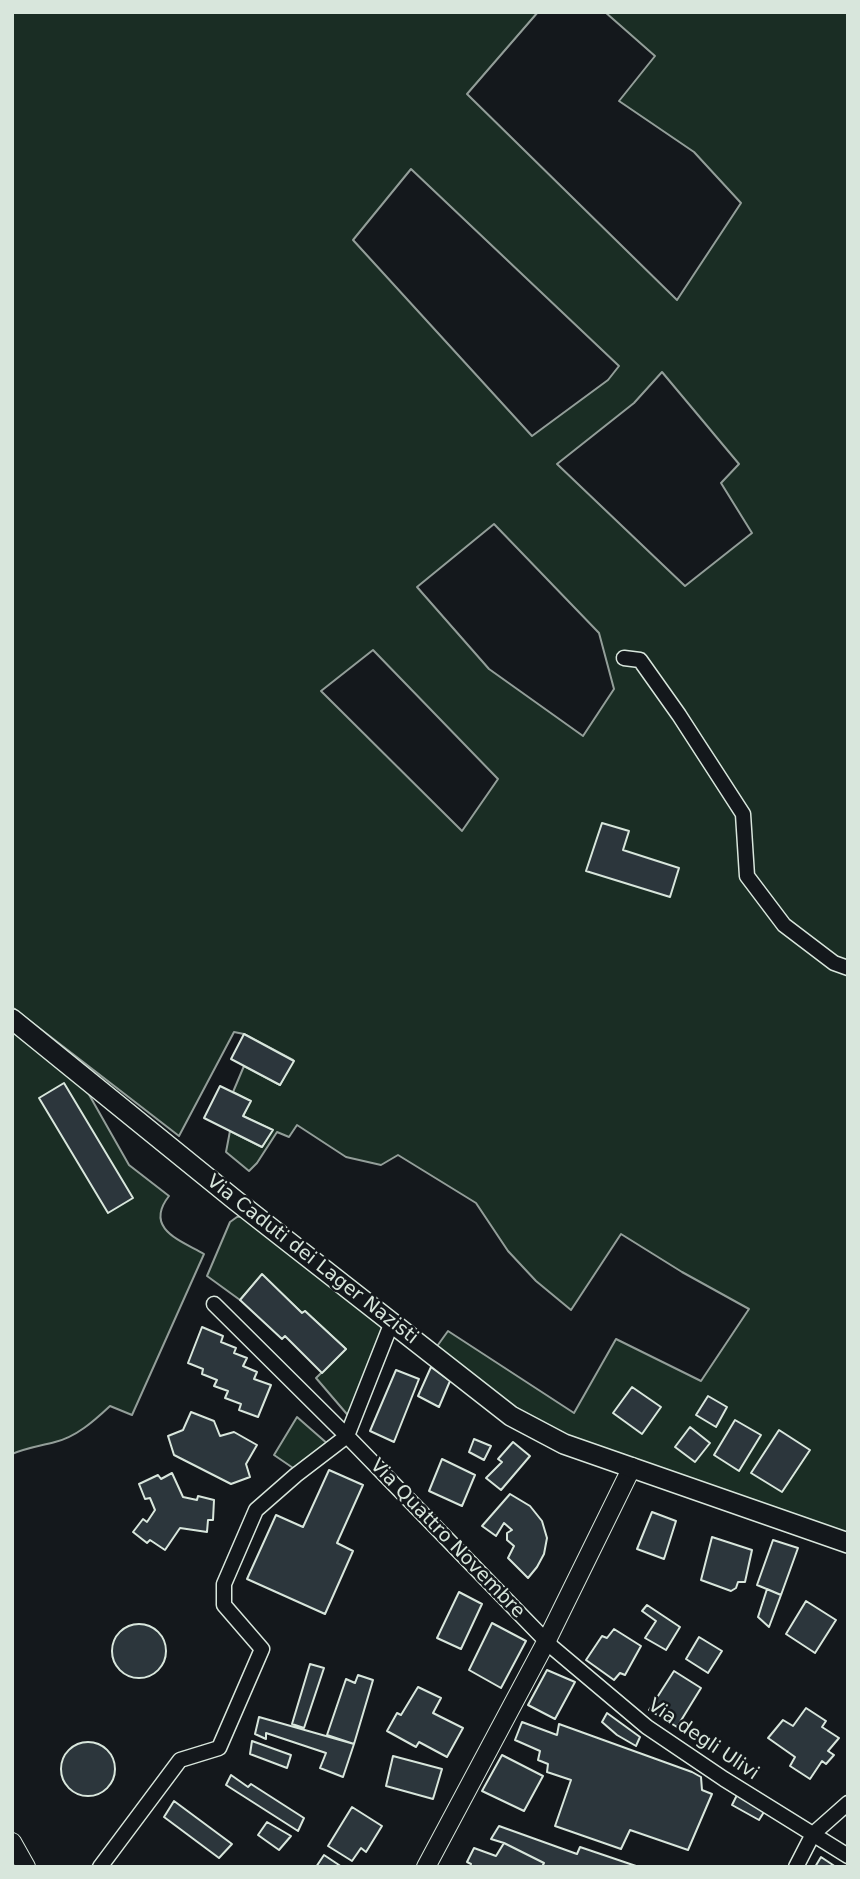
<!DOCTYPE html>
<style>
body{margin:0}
#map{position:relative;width:860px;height:1879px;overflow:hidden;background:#14181c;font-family:"DejaVu Sans",sans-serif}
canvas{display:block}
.frame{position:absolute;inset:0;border:14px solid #d8e6dc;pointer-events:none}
</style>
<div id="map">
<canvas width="860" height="1879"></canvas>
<div class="frame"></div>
</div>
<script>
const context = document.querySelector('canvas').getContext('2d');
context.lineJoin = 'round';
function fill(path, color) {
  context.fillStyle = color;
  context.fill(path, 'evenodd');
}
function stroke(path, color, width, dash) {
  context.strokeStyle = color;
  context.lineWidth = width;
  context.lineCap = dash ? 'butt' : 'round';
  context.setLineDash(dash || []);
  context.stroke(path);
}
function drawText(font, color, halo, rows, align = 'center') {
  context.font = font + ' "DejaVu Sans",sans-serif';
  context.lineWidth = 5;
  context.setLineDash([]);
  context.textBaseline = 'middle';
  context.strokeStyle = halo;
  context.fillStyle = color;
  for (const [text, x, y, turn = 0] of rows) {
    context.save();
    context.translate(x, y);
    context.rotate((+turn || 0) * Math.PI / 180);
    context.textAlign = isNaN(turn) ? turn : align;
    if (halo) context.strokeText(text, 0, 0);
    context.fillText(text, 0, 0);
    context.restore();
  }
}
const green = new Path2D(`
 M 12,12 L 538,12 L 467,94 L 677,300 L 741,203 L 694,152 L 619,101 L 655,56 L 605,12 L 848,12 L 848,1535 L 564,1438 L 512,1408 L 435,1349 L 448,1331 L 574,1413 L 616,1339 L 701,1381 L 749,1309 L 682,1272 L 621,1234 L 571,1310 L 536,1281 L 508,1251 L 476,1203 L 398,1155 L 381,1165 L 346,1157 L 297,1125 L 289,1137 L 277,1132 L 257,1163 L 249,1171 L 226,1152 L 230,1131 L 262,1147 L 272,1130 L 243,1116 L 250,1101 L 233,1092 L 244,1066 L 280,1085 L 293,1060 L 244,1034 L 234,1032 L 179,1136 L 12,1007 ZM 411,169 L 619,366 L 608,380 L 532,436 L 353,240 ZM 662,372 L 739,464 L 721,483 L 752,533 L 685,586 L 557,464 L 634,403 ZM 494,524 L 599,633 L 614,689 L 583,736 L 489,669 L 417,587 ZM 373,650 L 498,779 L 462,831 L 321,691 Z
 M 12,1031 L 87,1091 L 129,1165 L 169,1196 C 143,1229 182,1241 204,1254 L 132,1415 L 110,1406 C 94,1421 76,1437 55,1442 C 40,1446 26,1448 12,1454 Z
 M 244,1216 L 383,1328 L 352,1420 L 316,1378 L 346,1349 L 305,1311 L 302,1313 L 262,1275 L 240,1300 L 207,1276 L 230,1222 L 237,1217 Z
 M 297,1417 L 329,1445 L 296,1470 L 274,1455 Z`);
fill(green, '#1a2d24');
stroke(green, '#939e99', 2);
const building = new Path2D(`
 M 602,823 L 629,831 L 623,850 L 679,868 L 670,897 L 586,871 Z
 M 244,1034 L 294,1061 L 280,1085 L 231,1059 Z
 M 64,1083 L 133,1198 L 108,1213 L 39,1098 Z
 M 220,1086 L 251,1101 L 243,1116 L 273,1130 L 262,1147 L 204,1118 Z
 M 262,1274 L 302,1313 L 305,1311 L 346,1349 L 322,1373 L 285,1336 L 282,1339 L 240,1300 Z
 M 202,1327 L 223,1336 L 221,1342 L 236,1348 L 234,1353 L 247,1358 L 243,1366 L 257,1372 L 254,1379 L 271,1385 L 258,1417 L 239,1410 L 241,1404 L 225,1398 L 228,1391 L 214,1386 L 217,1380 L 202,1374 L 203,1369 L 188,1363 Z
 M 431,1367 L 450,1381 L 439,1407 L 418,1396 Z
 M 396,1370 L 419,1379 L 394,1442 L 370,1431 Z
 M 632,1387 L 661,1407 L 642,1434 L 613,1413 Z
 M 708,1396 L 727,1407 L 716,1427 L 696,1415 Z
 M 191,1412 L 214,1421 L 220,1436 L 234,1432 L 257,1445 L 246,1464 L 250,1477 L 231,1484 L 174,1455 L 168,1436 L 183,1430 Z
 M 735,1420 L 761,1435 L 739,1471 L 714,1455 Z
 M 690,1427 L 710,1443 L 695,1462 L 675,1447 Z
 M 779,1430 L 810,1450 L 782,1492 L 751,1473 Z
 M 474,1439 L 491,1446 L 484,1460 L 469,1452 Z
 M 513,1442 L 530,1456 L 501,1490 L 486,1478 L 502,1462 L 498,1459 Z
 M 442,1459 L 475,1475 L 462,1506 L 429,1491 Z
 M 329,1470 L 363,1485 L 337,1543 L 353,1551 L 325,1614 L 247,1579 L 276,1515 L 303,1527 Z
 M 172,1473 L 183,1497 L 197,1500 L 198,1496 L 214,1500 L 213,1520 L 208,1520 L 207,1532 L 180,1528 L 165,1550 L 150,1540 L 147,1543 L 133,1532 L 143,1519 L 147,1522 L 155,1510 L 150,1498 L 145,1499 L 139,1484 L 158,1475 L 161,1479 Z
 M 510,1494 L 530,1506 L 542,1521 L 547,1538 L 544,1554 L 537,1567 L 528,1578 L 508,1558 L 514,1546 L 507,1540 L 507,1533 L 512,1530 L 504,1523 L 496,1536 L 482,1526 Z
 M 652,1512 L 676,1521 L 664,1559 L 637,1549 Z
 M 712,1537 L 752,1550 L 745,1582 L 738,1582 L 736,1588 L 731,1591 L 701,1580 Z
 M 773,1540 L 798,1548 L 781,1595 L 757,1585 Z
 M 767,1589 L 781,1595 L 769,1627 L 758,1617 Z
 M 459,1592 L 482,1604 L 461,1649 L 437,1638 Z
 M 806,1601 L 836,1620 L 815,1653 L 786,1634 Z
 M 647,1605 L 680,1627 L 666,1650 L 645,1638 L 656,1621 L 642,1611 Z
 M 492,1623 L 526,1641 L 501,1688 L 469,1670 Z
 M112 1651a27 27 0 1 1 54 0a27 27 0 1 1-54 0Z
 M 614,1629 L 641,1646 L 625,1675 L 620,1673 L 614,1680 L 586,1660 L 602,1636 L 607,1638 Z
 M 699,1637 L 722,1651 L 708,1673 L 686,1659 Z
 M 310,1664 L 324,1668 L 304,1728 L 292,1724 Z
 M 547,1670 L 575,1682 L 555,1719 L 528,1705 Z
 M 674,1671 L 701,1688 L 677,1727 L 649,1710 Z
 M 358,1675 L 373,1680 L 354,1744 L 327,1735 L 346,1679 L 355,1683 Z
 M 418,1687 L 441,1698 L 433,1713 L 463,1728 L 447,1757 L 419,1742 L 416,1747 L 387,1731 L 397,1713 L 401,1715 Z
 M 806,1708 L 826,1721 L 822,1727 L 839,1738 L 828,1751 L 834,1755 L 826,1764 L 822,1761 L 810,1779 L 790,1766 L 795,1757 L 768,1738 L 783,1720 L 793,1726 Z
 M 607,1713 L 640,1737 L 636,1746 L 617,1735 L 602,1722 Z
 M 259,1717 L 354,1744 L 343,1777 L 320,1768 L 326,1753 L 266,1733 L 266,1739 L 255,1734 Z
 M 522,1722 L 557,1735 L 559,1724 L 692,1772 L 701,1777 L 702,1790 L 712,1794 L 688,1850 L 630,1830 L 621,1849 L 555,1826 L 571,1780 L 547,1772 L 548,1764 L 538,1760 L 540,1751 L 515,1740 Z
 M 252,1741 L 291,1755 L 287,1768 L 250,1754 Z
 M61 1769a27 27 0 1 1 54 0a27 27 0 1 1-54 0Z
 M 502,1755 L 543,1776 L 524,1811 L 482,1791 Z
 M 393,1756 L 442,1769 L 433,1799 L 386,1786 Z
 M 231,1775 L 248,1787 L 251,1784 L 304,1818 L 298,1831 L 226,1785 Z
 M 737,1795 L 764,1812 L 759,1820 L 732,1805 Z
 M 174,1801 L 232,1844 L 219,1858 L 164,1817 Z
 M 352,1807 L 382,1826 L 366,1852 L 361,1848 L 352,1861 L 328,1846 Z
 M 267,1822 L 291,1836 L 279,1850 L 258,1835 Z
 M 499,1826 L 577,1854 L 580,1847 L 639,1867 L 542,1867 L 544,1863 L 504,1843 L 491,1839 Z
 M 504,1843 L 544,1863 L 542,1867 L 470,1867 L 471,1864 L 467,1862 L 474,1848 L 496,1856 Z
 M 324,1855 L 342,1867 L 316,1867 Z
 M 821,1857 L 836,1867 L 815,1867 Z`);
fill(building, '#2c363c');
stroke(building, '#d8e6dc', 2);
const minor = new Path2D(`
 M 624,658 L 640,660 L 679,715 L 743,814 L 747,876 L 784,925 L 834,963 L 848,968
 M 214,1304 L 347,1436 L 552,1647 L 647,1727 L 724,1779 L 848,1856
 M 100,1867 L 180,1760 L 219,1748 L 262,1649 L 224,1605 L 224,1584 L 256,1510 L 296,1475 L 347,1436 L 392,1322
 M 796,1867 L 813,1834 L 848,1803`);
const tertiary = new Path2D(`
 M 12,1842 L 26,1867
 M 426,1867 L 546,1642 L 632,1467`);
const secondary = new Path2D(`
 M 12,1019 L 235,1200 L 511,1416 L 564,1444 L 848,1543`);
stroke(minor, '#d8e6dc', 17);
stroke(tertiary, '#d8e6dc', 20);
stroke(secondary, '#d8e6dc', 22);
stroke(minor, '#14181c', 14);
stroke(tertiary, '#14181c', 18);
stroke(secondary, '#14181c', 19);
drawText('19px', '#d8e6dc', '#14181c', [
 ["Via Caduti dei Lager Nazisti",312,1260,38],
 ["Via Quattro Novembre",447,1539,46],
 ["Via degli Ulivi",703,1740,34]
]);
</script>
